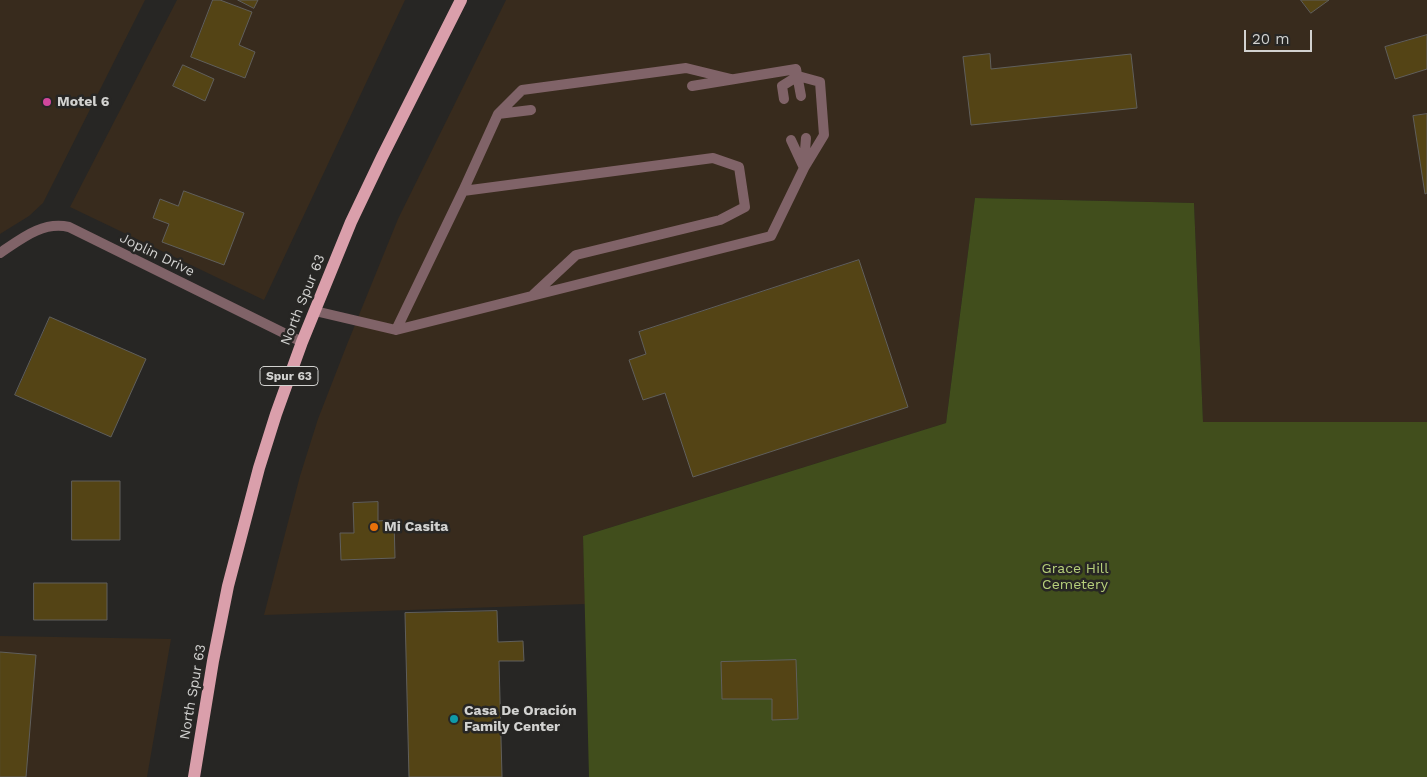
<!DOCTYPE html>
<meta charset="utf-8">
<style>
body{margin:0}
#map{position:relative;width:1427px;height:777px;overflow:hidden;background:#272624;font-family:"Work Sans",sans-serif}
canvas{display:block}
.scale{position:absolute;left:1244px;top:30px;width:68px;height:22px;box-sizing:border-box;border:2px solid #d2d2d0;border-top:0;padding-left:6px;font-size:15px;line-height:18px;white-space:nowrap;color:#d2d2d0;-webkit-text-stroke:4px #272624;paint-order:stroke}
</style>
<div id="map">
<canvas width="1427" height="777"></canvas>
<div class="scale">20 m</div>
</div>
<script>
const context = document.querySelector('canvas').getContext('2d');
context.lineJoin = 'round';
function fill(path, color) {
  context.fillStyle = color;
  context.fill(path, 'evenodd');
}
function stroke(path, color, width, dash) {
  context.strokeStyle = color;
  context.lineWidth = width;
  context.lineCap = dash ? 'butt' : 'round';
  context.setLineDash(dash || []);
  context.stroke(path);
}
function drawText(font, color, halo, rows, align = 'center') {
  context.font = font + ' "Work Sans",sans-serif';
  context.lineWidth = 5;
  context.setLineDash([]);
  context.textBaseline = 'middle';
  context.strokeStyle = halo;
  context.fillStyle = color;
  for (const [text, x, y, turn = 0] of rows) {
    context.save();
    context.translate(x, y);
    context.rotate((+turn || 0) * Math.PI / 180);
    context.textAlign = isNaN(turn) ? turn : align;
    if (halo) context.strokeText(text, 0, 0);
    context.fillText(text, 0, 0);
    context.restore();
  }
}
fill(new Path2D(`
 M 0,0 L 145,0 L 43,203 L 29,216 L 0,234 Z
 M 177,0 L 405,0 L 264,300 L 70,207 Z
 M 506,0 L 1427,0 L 1427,422 L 1203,422 L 1194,203 L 975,198 L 946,423 L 583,536 L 585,604 L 264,615 L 300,476 L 318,419 L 346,347 L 398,219 Z
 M 0,636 L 171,639 L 147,777 L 0,777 Z`), '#382b1d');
fill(new Path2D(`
 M 975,198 L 1194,203 L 1203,422 L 1427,422 L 1427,777 L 589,777 L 583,536 L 946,423 Z`), '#414e1c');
const building = new Path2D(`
 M 213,0 L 220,0 L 252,12 L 239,45 L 255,52 L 245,78 L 191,57 Z
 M 238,0 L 258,0 L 254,8 Z
 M 1301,0 L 1329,0 L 1311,13 Z
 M 1427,35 L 1427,69 L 1395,79 L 1385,47 Z
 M 990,54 L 991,69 L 1131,54 L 1137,108 L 971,125 L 963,57 Z
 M 183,65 L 214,79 L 205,101 L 173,86 Z
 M 1427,114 L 1427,193 L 1425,194 L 1413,116 Z
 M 184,191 L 244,213 L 224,265 L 162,242 L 169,224 L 153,218 L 160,199 L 178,206 Z
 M 859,260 L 908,407 L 693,477 L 665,393 L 643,400 L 629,360 L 646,354 L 639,332 Z
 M 50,317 L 146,359 L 111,437 L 15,395 Z
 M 72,481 L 120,481 L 120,540 L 72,540 Z
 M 378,502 L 378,521 L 394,520 L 395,558 L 341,560 L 340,533 L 354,533 L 353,503 Z
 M 34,583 L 107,583 L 107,620 L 34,620 Z
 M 497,611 L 498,642 L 523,641 L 524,661 L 499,661 L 502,777 L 409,777 L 405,613 Z
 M 0,652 L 36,655 L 26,777 L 0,777 Z
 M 796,660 L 798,719 L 772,720 L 772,699 L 722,699 L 721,662 Z`);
fill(building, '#544415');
stroke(building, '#605f5c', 1);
stroke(new Path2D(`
 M 692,86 L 796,69 L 801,96
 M 784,99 L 782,86 L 798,76 L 820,82 L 824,135 L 804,168
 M 498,114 L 531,110
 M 804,164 L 806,138
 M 463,191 L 713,158 L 739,167 L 745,207 L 720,220 L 576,255 L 533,295
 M 315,311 L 396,330 L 771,236 L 804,168 L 791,140
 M 396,330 L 463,191 L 498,114 L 522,90 L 686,68 L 731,79`), '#806368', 10);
stroke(new Path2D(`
 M 0,253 C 21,239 42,221 69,227 L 302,342`), '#806368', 10);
stroke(new Path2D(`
 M 194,777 L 213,661 L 228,586 L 259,468 L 276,414 L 302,342 L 351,222 L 382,157 L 461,0`), '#da9fab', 12);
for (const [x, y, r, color] of [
 [47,102,5,"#d1479c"],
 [374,527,5,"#e8710a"],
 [454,719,5,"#0f9aa8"]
]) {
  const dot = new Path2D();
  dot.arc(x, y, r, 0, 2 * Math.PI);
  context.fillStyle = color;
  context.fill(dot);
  stroke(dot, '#272624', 2);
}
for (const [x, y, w] of [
 [289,376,58]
]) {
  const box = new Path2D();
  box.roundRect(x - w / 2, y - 9.5, w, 19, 4);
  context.fillStyle = '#272624';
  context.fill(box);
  stroke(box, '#d2d2d0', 1);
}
drawText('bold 12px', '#d2d2d0', null, [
 ["Spur 63",289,376]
]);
drawText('bold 14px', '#d2d2d0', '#272624', [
 ["Motel 6",57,102],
 ["Mi Casita",384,527],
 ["Casa De Oración",464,711],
 ["Family Center",464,727]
], 'left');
drawText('14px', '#d2d2d0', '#272624', [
 ["Joplin Drive",157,255,26],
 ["North Spur 63",303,300,-68],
 ["North Spur 63",193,692,-80]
]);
drawText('14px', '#b7d07b', '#272624', [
 ["Grace Hill",1075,569],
 ["Cemetery",1075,585]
]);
</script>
